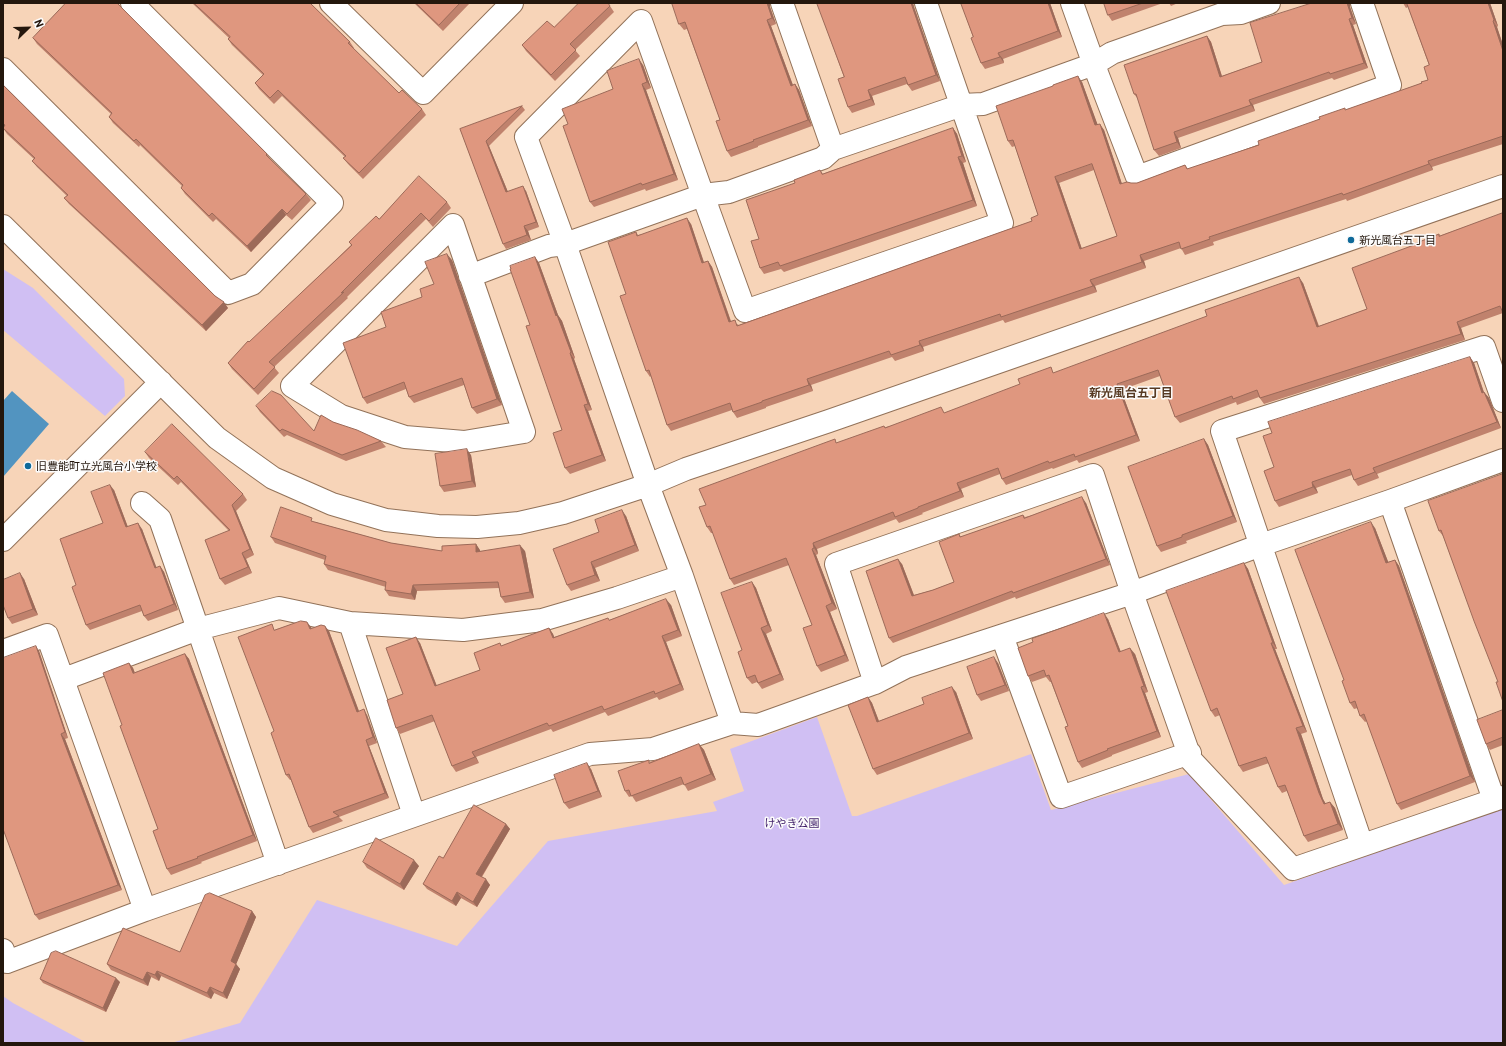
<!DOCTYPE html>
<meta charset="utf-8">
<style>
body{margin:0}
#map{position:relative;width:1506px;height:1046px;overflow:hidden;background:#f7d4b8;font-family:Barlow,sans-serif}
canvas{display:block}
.frame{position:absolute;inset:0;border:4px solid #24170d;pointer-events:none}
.north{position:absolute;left:8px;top:8px;width:40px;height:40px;-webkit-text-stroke:3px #fcfcfc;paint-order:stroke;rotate:67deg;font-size:11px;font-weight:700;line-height:16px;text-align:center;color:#24170d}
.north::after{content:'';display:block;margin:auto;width:14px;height:18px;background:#24170d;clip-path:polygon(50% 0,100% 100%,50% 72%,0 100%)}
</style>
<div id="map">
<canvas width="1506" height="1046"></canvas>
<div class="frame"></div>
<div class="north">N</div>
</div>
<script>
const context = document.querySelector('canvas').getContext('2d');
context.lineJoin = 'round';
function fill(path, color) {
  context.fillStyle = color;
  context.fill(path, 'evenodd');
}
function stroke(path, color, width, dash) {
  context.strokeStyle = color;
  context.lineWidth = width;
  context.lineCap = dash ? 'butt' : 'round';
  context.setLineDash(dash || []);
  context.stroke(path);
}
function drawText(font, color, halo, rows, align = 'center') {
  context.font = font + ' Barlow,"Noto Sans JP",sans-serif';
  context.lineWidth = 3;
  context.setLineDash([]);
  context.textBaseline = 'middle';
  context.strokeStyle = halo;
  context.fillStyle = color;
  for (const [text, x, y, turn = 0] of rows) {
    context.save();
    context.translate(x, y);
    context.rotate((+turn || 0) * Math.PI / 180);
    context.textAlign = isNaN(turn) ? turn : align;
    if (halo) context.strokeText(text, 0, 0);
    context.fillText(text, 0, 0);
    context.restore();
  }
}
fill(new Path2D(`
 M 3,269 L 33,288 L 124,379 L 125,396 L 105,416 L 3,330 Z
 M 817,717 L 852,816 L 857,816 L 1031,754 L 1051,810 L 1189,774 L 1284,885 L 1503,808 L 1503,1043 L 171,1043 L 240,1023 L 317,900 L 457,946 L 548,841 L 717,811 L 713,802 L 744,791 L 730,749 Z
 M 3,996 L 13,1003 L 87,1043 L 3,1043 Z`), '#d0bff3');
fill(new Path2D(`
 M 12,391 L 49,424 L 3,477 L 3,401 Z`), '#5294c0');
const minor = new Path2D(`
 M 331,3 L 423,93 L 512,3
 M 782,3 L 833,149
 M 926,3 L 1002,223 L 745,311 L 700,187 L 641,21 L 526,137 L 565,244 L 648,485 L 682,576 L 732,723 L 758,725 L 875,683 L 906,667 L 1132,593 L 1261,545 L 1390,501 L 1503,460
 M 1072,3 L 1097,73 L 1137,177 L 1390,85 L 1362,3
 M 3,69 L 228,293 L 252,284 L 332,203 L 132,3
 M 453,225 L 524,432 L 464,442 L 405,437 L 341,416 L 292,386 Z
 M 3,226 L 217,438 L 273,478 L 332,504 L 386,520 L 438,526 L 477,527 L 519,523 L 563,513 L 648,485 L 686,469 L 829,421 L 1503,186
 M 470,276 L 549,246 L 565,244 L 703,195 L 729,192 L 823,158 L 833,149 L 962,105 L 983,104 L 1094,64 L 1112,53 L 1222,14 L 1241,13 L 1269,3
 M 1390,501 L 1494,800
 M 142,503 L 160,519 L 198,629 L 279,608 L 350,623 L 463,630 L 542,620 L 617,598 L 682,576
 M 3,540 L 161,382
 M 350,623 L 414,815
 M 1002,636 L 1061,797 L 1190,753
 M 3,651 L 47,635 L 145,910 L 590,754 L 653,749 L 732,723
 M 64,679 L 198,629 L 278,864
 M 875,683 L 836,564 L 1093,475 L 1132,593 L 1191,760 L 1293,869 L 1503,797
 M 1362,845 L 1222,431 L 1484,347 L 1503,401
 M 3,950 L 7,962 L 145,910`);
stroke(minor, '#927259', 24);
stroke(minor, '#fff', 22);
fill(new Path2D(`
 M 64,3 L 117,3 L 267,154 L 271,160 L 306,194 L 311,200 L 292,220 L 286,215 L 251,252 L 216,219 L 213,222 L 185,194 L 181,188 L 182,186 L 140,145 L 139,147 L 113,123 L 109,117 L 111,114 L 37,44 L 33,38 L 65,4 Z
 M 192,3 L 310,3 L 350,42 L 354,48 L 353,48 L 399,93 L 422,109 L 426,115 L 363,179 L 348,164 L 343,158 L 345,157 L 282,96 L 274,104 L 259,89 L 255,83 L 263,75 L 232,45 L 228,39 L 229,38 Z
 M 414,3 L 470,3 L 443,31 Z
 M 672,3 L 770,3 L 770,7 L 776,24 L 771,26 L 793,85 L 795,84 L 799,90 L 812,126 L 758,146 L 758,147 L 731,157 L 727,151 L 720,120 L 687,29 L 684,30 L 679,24 Z
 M 817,3 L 913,3 L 914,7 L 940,81 L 912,91 L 907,84 L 872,96 L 875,105 L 852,113 L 848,107 L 844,77 Z
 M 961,3 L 1050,3 L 1062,37 L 1003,59 L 1004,63 L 985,69 L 981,63 L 973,37 Z
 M 1104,3 L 1163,3 L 1112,21 L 1108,15 Z
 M 1169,3 L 1178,3 L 1171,6 Z
 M 1312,3 L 1350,3 L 1350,7 L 1356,24 L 1353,25 L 1368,68 L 1334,80 L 1332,78 L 1253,105 L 1255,111 L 1178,138 L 1181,148 L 1159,156 L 1154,150 L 1138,99 L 1134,94 L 1207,36 L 1211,42 L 1222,76 L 1262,62 Z
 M 1403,3 L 1490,3 L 1498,26 L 1497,27 L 1503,45 L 1503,144 L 1432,167 L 1433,170 L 1372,192 L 1347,201 L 1346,199 L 1213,242 L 1214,245 L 1185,255 L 1181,248 L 1144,261 L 1146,268 L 1095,286 L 1097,292 L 1005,323 L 1003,320 L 923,347 L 924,351 L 895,361 L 892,357 L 811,385 L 813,391 L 766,407 L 766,408 L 737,418 L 733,412 L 732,410 L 671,431 L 667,425 L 651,376 L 650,377 L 646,371 L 626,294 L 636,232 L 638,235 L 691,224 L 704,262 L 708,261 L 712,267 L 731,321 L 739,325 L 1032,221 L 1038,215 L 1015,146 L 1012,147 L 1008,141 L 1082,82 L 1097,124 L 1104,130 L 1122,184 L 1137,183 L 1185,165 L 1188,169 L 1259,145 L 1320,119 L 1422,83 L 1428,80 L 1429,65 L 1408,7 L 1406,8 ZM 1094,170 L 1117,236 L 1082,249 L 1059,183 Z
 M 610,6 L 614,12 L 575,50 L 580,56 L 555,81 L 526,51 L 522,45 L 554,27 Z
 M 643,65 L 651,88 L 646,90 L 678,180 L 646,191 L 645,189 L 594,207 L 590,202 L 613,89 Z
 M 3,85 L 215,296 L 228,308 L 206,331 L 69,204 L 64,198 L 67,196 L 37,167 L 32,161 L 34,159 L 7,134 L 3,128 L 4,126 L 3,126 Z
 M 522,106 L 525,110 L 489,146 L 508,192 L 526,191 L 539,227 L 528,231 L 531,240 L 506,249 L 503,244 L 460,129 Z
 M 953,128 L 957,134 L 966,162 L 963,163 L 977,206 L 784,272 L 781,269 L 764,274 L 760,268 L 759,239 L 795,183 L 820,170 L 823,174 Z
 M 447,202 L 451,208 L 433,227 L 426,219 L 347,297 L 348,298 L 274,367 L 279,373 L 258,395 L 232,369 L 228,363 L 351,245 L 349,242 L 379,219 Z
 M 1503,213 L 1503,313 L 1461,328 L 1465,340 L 1264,404 L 1259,397 L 1237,405 L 1236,402 L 1180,423 L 1175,417 L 1160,376 L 1121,390 L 1140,441 L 1079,463 L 1077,460 L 1053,469 L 1052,468 L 1006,485 L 1002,479 L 1000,474 L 961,489 L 964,497 L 922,513 L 923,514 L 899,523 L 896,519 L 817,549 L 818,554 L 816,555 L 837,609 L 830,612 L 849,661 L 821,672 L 817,666 L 812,625 L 789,565 L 734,585 L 730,579 L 713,533 L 711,533 L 707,527 L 706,505 L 838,443 L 886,427 L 945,413 L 1303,283 L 1319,326 L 1367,309 L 1414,245 L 1439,234 L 1440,236 Z
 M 535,257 L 539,263 L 558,315 L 562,321 L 575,358 L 574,359 L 592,410 L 588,411 L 606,461 L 570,474 L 565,468 L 562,430 L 530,325 Z
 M 452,260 L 502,405 L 477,414 L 472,408 L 464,385 L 414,403 L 409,397 L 406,389 L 367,404 L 363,398 L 386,327 L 422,297 L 434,284 Z
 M 1470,357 L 1474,363 L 1484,392 L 1489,398 L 1501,428 L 1377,474 L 1379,478 L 1358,486 L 1354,480 L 1352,475 L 1316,488 L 1318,493 L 1279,507 L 1275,501 L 1274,467 Z
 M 256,406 L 314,431 L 333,422 L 381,441 L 386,447 L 346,461 L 287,435 L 284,437 L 260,412 Z
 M 1204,439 L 1208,445 L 1237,522 L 1186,541 L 1187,543 L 1161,552 L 1157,546 Z
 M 145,452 L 243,494 L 247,500 L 236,511 L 254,555 L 246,559 L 252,573 L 225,585 L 220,579 L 229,531 L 181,482 L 178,485 L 149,458 Z
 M 471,455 L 476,487 L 444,492 L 440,486 Z
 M 1503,474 L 1498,682 L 1443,536 L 1439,531 Z
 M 114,490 L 128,527 L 142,529 L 156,568 L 160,566 L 164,572 L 178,610 L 148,621 L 144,616 L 142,611 L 90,630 L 86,625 L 76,585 L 103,523 Z
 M 1086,503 L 1110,565 L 1016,599 L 1015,597 L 893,643 L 889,638 L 902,564 L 914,595 L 933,590 L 954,582 L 959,534 L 961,537 L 1023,515 L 1025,517 Z
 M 626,516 L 639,551 L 595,568 L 600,581 L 571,591 L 567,585 L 599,532 Z
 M 315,522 L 391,543 L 442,551 L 476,544 L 480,551 L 525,551 L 534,598 L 505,603 L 501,597 L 499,588 L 417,591 L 415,600 L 389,596 L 385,590 L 386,587 L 328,570 L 324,564 L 325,560 L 275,543 L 271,537 Z
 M 1375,528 L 1388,562 L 1395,560 L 1399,566 L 1475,782 L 1401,810 L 1397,804 L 1367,721 L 1365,722 L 1360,716 L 1358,708 L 1354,709 L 1350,703 L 1344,680 Z
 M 1244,563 L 1248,569 L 1277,649 L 1275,649 L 1307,732 L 1301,734 L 1323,799 L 1326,804 L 1330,802 L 1335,808 L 1343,830 L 1308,842 L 1304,836 L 1287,791 L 1282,793 L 1278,787 L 1269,763 L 1243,772 L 1239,766 L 1220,715 L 1215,717 L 1211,711 Z
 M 24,579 L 38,615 L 12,624 L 8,618 Z
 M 752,582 L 756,588 L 772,631 L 766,634 L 784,680 L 762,689 L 757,682 L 752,684 L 747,678 L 742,650 Z
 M 671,605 L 682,636 L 666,642 L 684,690 L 659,700 L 657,697 L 608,716 L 605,712 L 553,732 L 551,729 L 476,757 L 479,763 L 456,772 L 452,766 L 435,721 L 400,734 L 396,728 L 403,694 L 420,643 L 437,686 L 480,670 L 502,646 L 549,628 L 553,634 L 554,637 L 610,620 Z
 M 1108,619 L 1121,652 L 1135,654 L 1148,692 L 1145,693 L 1161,737 L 1112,755 L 1112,756 L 1082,768 L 1078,762 L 1068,726 L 1051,682 L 1050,682 L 1046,677 L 1032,682 L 1028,676 Z
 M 311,627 L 311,629 L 329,631 L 359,711 L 367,715 L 377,743 L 369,746 L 389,798 L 339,817 L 343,821 L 313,833 L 309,827 L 291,780 L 290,780 L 286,775 L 276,630 Z
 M 39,651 L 68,738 L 65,739 L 122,890 L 39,920 L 35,915 Z
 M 185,654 L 189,659 L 257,841 L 201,862 L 202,863 L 171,875 L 167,869 L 158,829 L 122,725 L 129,663 L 133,668 L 135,673 Z
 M 998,663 L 1009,691 L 981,701 L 977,695 Z
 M 956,692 L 973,739 L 877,775 L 873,769 L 868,697 L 872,703 L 879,721 Z
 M 1503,710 L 1503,745 L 1490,750 L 1486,744 Z
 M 699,744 L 704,750 L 716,780 L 688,791 L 684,784 L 636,802 L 632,796 L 629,797 L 625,791 L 650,762 Z
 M 591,769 L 602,797 L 569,809 L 564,803 Z
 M 506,824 L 510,829 L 482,877 L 490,885 L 477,907 L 461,898 L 456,906 L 427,889 L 423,884 L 443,858 Z
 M 363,862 L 419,866 L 404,890 L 367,868 Z
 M 252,911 L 256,917 L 236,964 L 240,969 L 227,999 L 214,993 L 211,999 L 161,976 L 159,981 L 151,977 L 148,986 L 111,970 L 107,964 L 180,952 Z
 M 40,979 L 120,982 L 106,1012 L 43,983 Z`), '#c0826d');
fill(new Path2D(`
 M 767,3 L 770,3 L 770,7 L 776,24 L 772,18 Z
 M 911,3 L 913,3 L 914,7 L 940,81 L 936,75 Z
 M 1048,3 L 1050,3 L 1062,37 L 1058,31 Z
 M 1347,3 L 1350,3 L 1350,7 L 1356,24 L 1352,18 Z
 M 1488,3 L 1490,3 L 1498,26 L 1494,20 Z
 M 1349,19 L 1353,25 L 1368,68 L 1364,63 Z
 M 767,20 L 771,26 L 795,91 L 791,86 Z
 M 1493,21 L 1497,27 L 1503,45 L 1503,51 Z
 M 1207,36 L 1211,42 L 1224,83 L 1220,77 Z
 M 998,53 L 1003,59 L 1004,63 L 1000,57 Z
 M 639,59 L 643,65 L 651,88 L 647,82 Z
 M 1078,76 L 1082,82 L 1100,131 L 1095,125 Z
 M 642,84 L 646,90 L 678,180 L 674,174 Z
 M 795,84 L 799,90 L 812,126 L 808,120 Z
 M 868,90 L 872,96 L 875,105 L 871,99 Z
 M 1249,100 L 1253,105 L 1255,111 L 1251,105 Z
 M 1100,124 L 1104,130 L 1124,190 L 1120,184 Z
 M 953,128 L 957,134 L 966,162 L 962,156 Z
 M 1174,132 L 1178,138 L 1181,148 L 1177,142 Z
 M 486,141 L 489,146 L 510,197 L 506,192 Z
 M 958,157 L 963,163 L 977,206 L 973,200 Z
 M 1428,161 L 1432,167 L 1433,170 L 1429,164 Z
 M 1055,177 L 1059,183 L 1084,255 L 1080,249 Z
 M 523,186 L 526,191 L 539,227 L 536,222 Z
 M 282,209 L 286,215 L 251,252 L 247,246 Z
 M 687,218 L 691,224 L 706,269 L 702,263 Z
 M 524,226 L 528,231 L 531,240 L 527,235 Z
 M 447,254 L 452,260 L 502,405 L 497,399 Z
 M 1140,255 L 1144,261 L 1146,268 L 1142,262 Z
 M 535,257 L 539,263 L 558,315 L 562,321 L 575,358 L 571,352 L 556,316 Z
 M 708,261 L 712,267 L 733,328 L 729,322 Z
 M 1299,277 L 1303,283 L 1321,333 L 1317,327 Z
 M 1090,280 L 1095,286 L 1097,292 L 1093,286 Z
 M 224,302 L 228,308 L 206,331 L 202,325 Z
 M 1457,322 L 1461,328 L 1465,340 L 1461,334 Z
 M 919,341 L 923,347 L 924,351 L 920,345 Z
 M 570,353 L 574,359 L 592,410 L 588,404 Z
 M 1470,357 L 1474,363 L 1486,399 L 1482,393 Z
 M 807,379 L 811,385 L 813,391 L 809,385 Z
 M 1117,384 L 1121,390 L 1140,441 L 1136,435 Z
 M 1484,392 L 1489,398 L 1501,428 L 1497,422 Z
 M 584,405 L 588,411 L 606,461 L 602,455 Z
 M 1204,439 L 1208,445 L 1237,522 L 1233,516 Z
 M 467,449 L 471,455 L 476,487 L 472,481 Z
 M 1373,468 L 1377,474 L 1379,478 L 1375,472 Z
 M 1312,482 L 1316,488 L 1318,493 L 1313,487 Z
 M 957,483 L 961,489 L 964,497 L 960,491 Z
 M 110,485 L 114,490 L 130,533 L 126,527 Z
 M 1082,497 L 1086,503 L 1110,565 L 1106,559 Z
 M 232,505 L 236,511 L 254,555 L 250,549 Z
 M 622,510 L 626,516 L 639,551 L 635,545 Z
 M 1371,522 L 1375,528 L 1391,569 L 1386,563 Z
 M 138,523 L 142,529 L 159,574 L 155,568 Z
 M 813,543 L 817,549 L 818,554 L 814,548 Z
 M 476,544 L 480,550 L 480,558 L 476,552 Z
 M 520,545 L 525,551 L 534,598 L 530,592 Z
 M 812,549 L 816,555 L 837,609 L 832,603 Z
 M 242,553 L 246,559 L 252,573 L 248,567 Z
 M 898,559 L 902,564 L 916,601 L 912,596 Z
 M 1395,560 L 1399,566 L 1475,782 L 1470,776 Z
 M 591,562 L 595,568 L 600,581 L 595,575 Z
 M 1244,563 L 1248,569 L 1277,649 L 1273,643 Z
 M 160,566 L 164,572 L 178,610 L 174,604 Z
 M 20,573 L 24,579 L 38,615 L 33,609 Z
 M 752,582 L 756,588 L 772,631 L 768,625 Z
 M 413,585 L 417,591 L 415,600 L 411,594 Z
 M 666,599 L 671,605 L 682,636 L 678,630 Z
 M 826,606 L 830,612 L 849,661 L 845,655 Z
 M 1104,613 L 1108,619 L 1123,658 L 1119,652 Z
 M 307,622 L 311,627 L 314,635 L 310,629 Z
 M 325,626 L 329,631 L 361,717 L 357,712 Z
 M 549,628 L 553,634 L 557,644 L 553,638 Z
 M 761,628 L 766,634 L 784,680 L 780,674 Z
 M 662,636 L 666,642 L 684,690 L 680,684 Z
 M 416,637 L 420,643 L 439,692 L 435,686 Z
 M 1271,643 L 1275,649 L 1307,732 L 1303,726 Z
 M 36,646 L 39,651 L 68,738 L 65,732 Z
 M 1130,648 L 1135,654 L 1148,692 L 1144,686 Z
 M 185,654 L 189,659 L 257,841 L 253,835 Z
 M 994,657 L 998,663 L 1009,691 L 1005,685 Z
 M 129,663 L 133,668 L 137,679 L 133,673 Z
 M 952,687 L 956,692 L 973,739 L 969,733 Z
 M 1141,687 L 1145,693 L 1161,737 L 1157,731 Z
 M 868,697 L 872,703 L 881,727 L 877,722 Z
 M 364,709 L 367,715 L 377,743 L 373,737 Z
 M 1296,728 L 1301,734 L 1323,799 L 1329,810 L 1324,804 L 1319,793 Z
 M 61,734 L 65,739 L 122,890 L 118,885 Z
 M 366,740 L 369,746 L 389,798 L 385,793 Z
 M 699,744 L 704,750 L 716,780 L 711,774 Z
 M 472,752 L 476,757 L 479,763 L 475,757 Z
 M 587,763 L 591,769 L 602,797 L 598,791 Z
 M 1330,802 L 1335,808 L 1343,830 L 1338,824 Z
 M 506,824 L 510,829 L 480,879 L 476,874 Z
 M 414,860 L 419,866 L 404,890 L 400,884 Z
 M 486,879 L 490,885 L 477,907 L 473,902 Z
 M 457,892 L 461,898 L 456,906 L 452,901 Z
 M 252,911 L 256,917 L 235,967 L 231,961 Z
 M 236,964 L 240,969 L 227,999 L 223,993 Z
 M 157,971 L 161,976 L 159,981 L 155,975 Z
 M 147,972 L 151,977 L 148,986 L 143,980 Z
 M 116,978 L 120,982 L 106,1012 L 103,1008 Z
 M 210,987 L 214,993 L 211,999 L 207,993 Z`), '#9c6a59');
const building = new Path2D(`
 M 66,3 L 117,3 L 267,154 L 266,155 L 306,194 L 287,214 L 282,209 L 247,246 L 212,213 L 209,216 L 181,188 L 183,185 L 136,139 L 134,141 L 109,117 L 112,113 L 33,38 Z
 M 194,3 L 310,3 L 350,42 L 348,43 L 399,93 L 402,90 L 422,109 L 359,173 L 343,158 L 346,156 L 278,90 L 270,98 L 255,83 L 264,74 L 228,39 L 230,37 Z
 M 416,3 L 460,3 L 439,25 Z
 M 579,3 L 608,3 L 610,6 L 570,44 L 576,50 L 551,75 L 522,45 L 547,21 L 554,27 Z
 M 672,3 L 767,3 L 772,18 L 767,20 L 791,86 L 795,84 L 808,120 L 753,140 L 754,141 L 727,151 L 716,121 L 720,120 L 685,22 L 679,24 Z
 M 817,3 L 911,3 L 936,75 L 908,85 L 905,77 L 868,90 L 871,99 L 848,107 L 838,79 L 844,77 Z
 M 961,3 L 1048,3 L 1058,31 L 998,53 L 1000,57 L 981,63 L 971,38 L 973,37 Z
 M 1104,3 L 1143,3 L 1108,15 Z
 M 1312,3 L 1347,3 L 1352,18 L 1349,19 L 1364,63 L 1330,74 L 1329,72 L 1249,100 L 1251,105 L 1174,132 L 1177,142 L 1154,150 L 1136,94 L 1134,94 L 1124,65 L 1207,36 L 1220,77 L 1262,62 L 1250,23 Z
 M 1407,3 L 1488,3 L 1494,20 L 1493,21 L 1503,51 L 1503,136 L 1428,161 L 1429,164 L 1368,186 L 1343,195 L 1342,193 L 1209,237 L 1210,239 L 1181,249 L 1179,242 L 1140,255 L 1142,262 L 1090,280 L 1093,286 L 1001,317 L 1000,314 L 919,341 L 920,345 L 891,355 L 889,351 L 807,379 L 809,385 L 762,401 L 762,402 L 733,412 L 730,403 L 667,425 L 649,370 L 646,371 L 620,296 L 626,294 L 608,242 L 636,232 L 637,236 L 687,218 L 702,263 L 708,261 L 729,322 L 735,320 L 737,326 L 1032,221 L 1031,218 L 1038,215 L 1013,140 L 1008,141 L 996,106 L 1053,86 L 1053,85 L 1078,76 L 1095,125 L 1100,124 L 1120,184 L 1127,182 L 1131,183 L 1137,183 L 1185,165 L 1187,169 L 1259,145 L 1258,141 L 1320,119 L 1319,117 L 1345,108 L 1345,110 L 1422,83 L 1421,82 L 1428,80 L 1424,67 L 1429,65 ZM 1092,164 L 1117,236 L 1080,249 L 1055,177 Z
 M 639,59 L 647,82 L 642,84 L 674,174 L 642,185 L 641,183 L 590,202 L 563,126 L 568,124 L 562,109 L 613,89 L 607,71 Z
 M 3,85 L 215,296 L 224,302 L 202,325 L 64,198 L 68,195 L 32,161 L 35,158 L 3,128 L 5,125 L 3,124 Z
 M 522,106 L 486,141 L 506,192 L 523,186 L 536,222 L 524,226 L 527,235 L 503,244 L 460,129 Z
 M 953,128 L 962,156 L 958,157 L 973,200 L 780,266 L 778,262 L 760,268 L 751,241 L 759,239 L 746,200 L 795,183 L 794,180 L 820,170 L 822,174 Z
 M 419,176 L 447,202 L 429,221 L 421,213 L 341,293 L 344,292 L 269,362 L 275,367 L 254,389 L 228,363 L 248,341 L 249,342 L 352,245 L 349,242 L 376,216 L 379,219 Z
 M 1503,213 L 1503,313 L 1500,306 L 1457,322 L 1461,334 L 1260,398 L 1257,390 L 1233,399 L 1232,396 L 1175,417 L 1158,370 L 1117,384 L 1136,435 L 1075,457 L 1074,454 L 1049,463 L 1048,461 L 1002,479 L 998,468 L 957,483 L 960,491 L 918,507 L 918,508 L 895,517 L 893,512 L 813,543 L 814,548 L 812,549 L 832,603 L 826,606 L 845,655 L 817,666 L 803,628 L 812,625 L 786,558 L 730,579 L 710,526 L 707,527 L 699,507 L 706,505 L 699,489 L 835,439 L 836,443 L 884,426 L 885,428 L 941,407 L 944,413 L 1020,384 L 1018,379 L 1051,367 L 1053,373 L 1207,316 L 1205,310 L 1299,277 L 1317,327 L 1367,309 L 1352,268 L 1414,245 L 1414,244 L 1439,234 L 1439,236 Z
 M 447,254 L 497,399 L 472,408 L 462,378 L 409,397 L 404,382 L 363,398 L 343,343 L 386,327 L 381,312 L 422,297 L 420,289 L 434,284 L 425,262 Z
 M 535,257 L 556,316 L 557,315 L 571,352 L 570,353 L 588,404 L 584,405 L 602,455 L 565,468 L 553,433 L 562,430 L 526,326 L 530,325 L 510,269 L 511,269 L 510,266 Z
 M 1470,357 L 1482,393 L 1484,392 L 1497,422 L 1373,468 L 1375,472 L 1354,480 L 1350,469 L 1312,482 L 1313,487 L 1275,501 L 1264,471 L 1274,467 L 1263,436 L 1272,433 L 1268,422 Z
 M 272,391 L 281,395 L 314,431 L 321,415 L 333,422 L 357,430 L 381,441 L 342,455 L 282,429 L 280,431 L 256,406 Z
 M 172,424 L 243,494 L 232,505 L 250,549 L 242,553 L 248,567 L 220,579 L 205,540 L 230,530 L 177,476 L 174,479 L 145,452 Z
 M 1204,439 L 1233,516 L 1182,535 L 1182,537 L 1157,546 L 1128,467 Z
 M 467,449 L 472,481 L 440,486 L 435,454 Z
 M 1503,474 L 1503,702 L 1496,682 L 1498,682 L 1474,621 L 1441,530 L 1439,531 L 1428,501 Z
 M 110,485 L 126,527 L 138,523 L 155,568 L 160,566 L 174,604 L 144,616 L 140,605 L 86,625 L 72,587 L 76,585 L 60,539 L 103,523 L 91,492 Z
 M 1082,497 L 1106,559 L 1013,593 L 1012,591 L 889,638 L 866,571 L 898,559 L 912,596 L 933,590 L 954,582 L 939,542 L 959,534 L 960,537 L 1023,515 L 1024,518 Z
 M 281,507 L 312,518 L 311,521 L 391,543 L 442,551 L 442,546 L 476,544 L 476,552 L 520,545 L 530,592 L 501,597 L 498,582 L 413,585 L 411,594 L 385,590 L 386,582 L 324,564 L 326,556 L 271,537 Z
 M 622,510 L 635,545 L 591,562 L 595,575 L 567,585 L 553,549 L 599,532 L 595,520 Z
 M 1371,522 L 1386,563 L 1395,560 L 1470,776 L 1397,804 L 1364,714 L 1360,716 L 1355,701 L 1350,703 L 1342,681 L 1344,680 L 1295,550 Z
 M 1244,563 L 1273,643 L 1271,643 L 1303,726 L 1296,728 L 1319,793 L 1324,804 L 1330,802 L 1338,824 L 1304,836 L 1285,785 L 1278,787 L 1266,757 L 1239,766 L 1217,708 L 1211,711 L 1166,591 Z
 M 20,573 L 33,609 L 8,618 L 3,605 L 3,580 Z
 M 752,582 L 768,625 L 761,628 L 780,674 L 758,683 L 755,675 L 747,678 L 738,652 L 742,650 L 721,593 Z
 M 666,599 L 678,630 L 662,636 L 680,684 L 655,694 L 654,691 L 604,710 L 602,706 L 549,726 L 547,723 L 472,752 L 475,757 L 452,766 L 432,715 L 396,728 L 387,700 L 403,694 L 386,648 L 416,637 L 435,686 L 480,670 L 474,653 L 500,643 L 501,646 L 549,628 L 553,638 L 608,618 L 609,620 Z
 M 1104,613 L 1119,652 L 1130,648 L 1144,686 L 1141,687 L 1157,731 L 1107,749 L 1108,750 L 1078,762 L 1065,727 L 1068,726 L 1049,675 L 1046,676 L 1044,670 L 1028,676 L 1018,648 L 1033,642 L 1032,639 Z
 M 301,621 L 307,622 L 310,629 L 321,625 L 325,626 L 357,712 L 364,709 L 373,737 L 366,740 L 385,793 L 333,812 L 339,816 L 309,827 L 289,774 L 286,775 L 271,733 L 274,731 L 238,637 L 272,624 L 274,630 Z
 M 36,646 L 65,732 L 61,734 L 118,885 L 35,915 L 3,829 L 3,658 Z
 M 185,654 L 253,835 L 197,857 L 198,858 L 167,869 L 153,831 L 158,829 L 120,726 L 122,725 L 103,673 L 129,663 L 133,673 Z
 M 994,657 L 1005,685 L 977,695 L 967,667 Z
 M 952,687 L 969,733 L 873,769 L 848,705 L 868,697 L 877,722 L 924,704 L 922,698 Z
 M 1503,710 L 1503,737 L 1486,744 L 1477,720 Z
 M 699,744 L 711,774 L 684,785 L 681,777 L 631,796 L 629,790 L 625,791 L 618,771 L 649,760 L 649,763 Z
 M 587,763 L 598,791 L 564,803 L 554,775 Z
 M 474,805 L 506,824 L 476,874 L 486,879 L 473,902 L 457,892 L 452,901 L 423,884 L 439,856 L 443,858 Z
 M 376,838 L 414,860 L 400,884 L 363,862 Z
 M 210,893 L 252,911 L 231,961 L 236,964 L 223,993 L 210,987 L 207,993 L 157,971 L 155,975 L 147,972 L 143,980 L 107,964 L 123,928 L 180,952 L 205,895 Z
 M 56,951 L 116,978 L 103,1008 L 40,979 L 51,953 Z`);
fill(building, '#df977f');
stroke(building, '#9c6a59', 1);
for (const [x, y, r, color] of [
 [1351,240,4,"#0f6a9a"],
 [28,466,4,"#0f6a9a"]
]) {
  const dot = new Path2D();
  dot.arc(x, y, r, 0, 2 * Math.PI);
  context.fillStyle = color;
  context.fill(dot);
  stroke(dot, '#fcfcfc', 1.5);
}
drawText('11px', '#24170d', '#fcfcfc', [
 ["新光風台五丁目",1359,240],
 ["旧豊能町立光風台小学校",36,466]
], 'left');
drawText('11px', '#3e1d68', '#fcfcfc', [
 ["けやき公園",792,823]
]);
drawText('bold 12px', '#573a23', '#fcfcfc', [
 ["新光風台五丁目",1131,393]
]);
</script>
